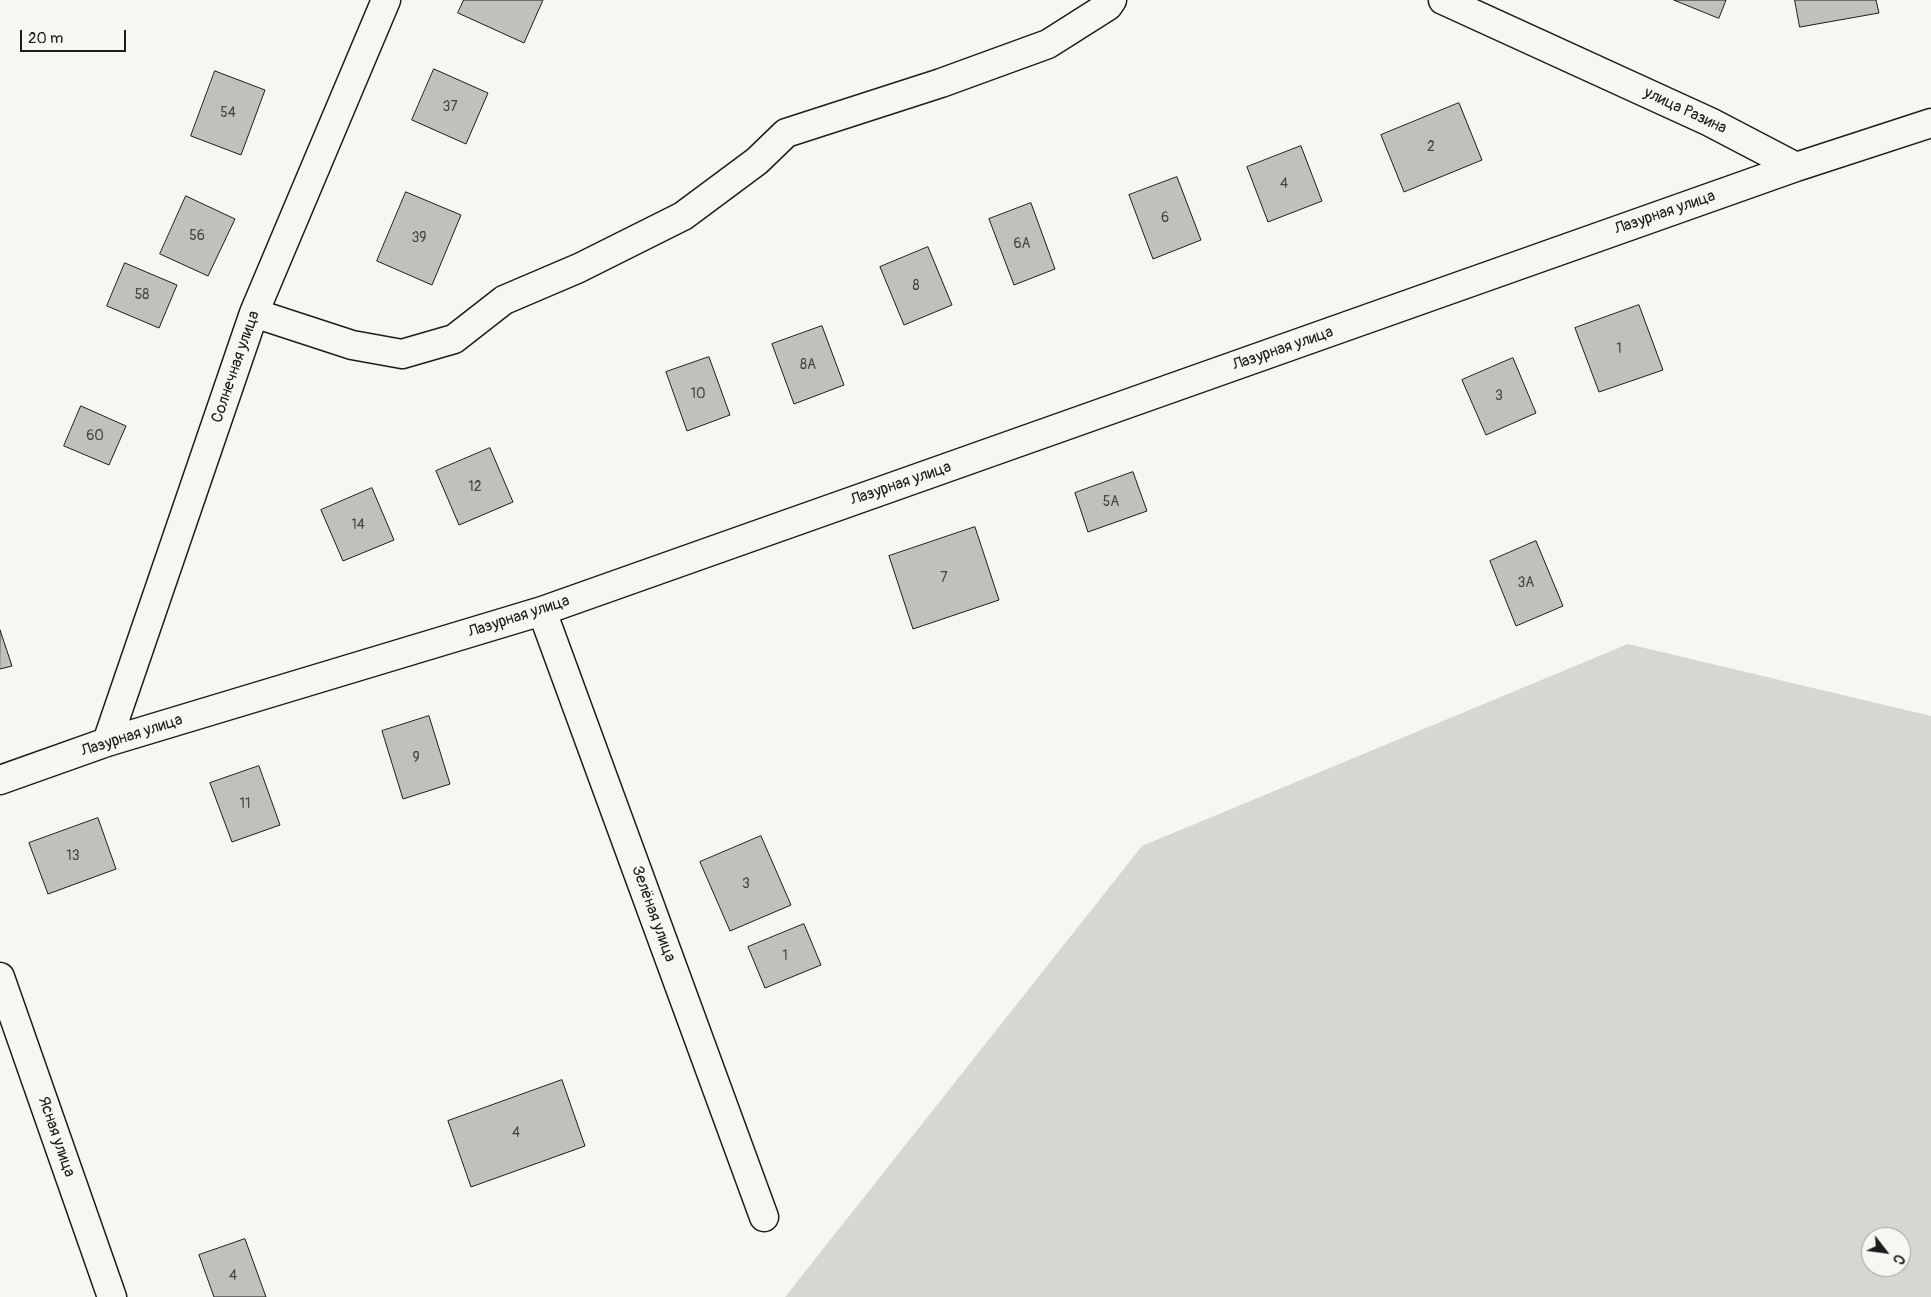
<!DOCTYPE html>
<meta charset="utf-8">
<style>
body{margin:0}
#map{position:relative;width:1931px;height:1297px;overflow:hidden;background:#f6f6f2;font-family:Pangolin,sans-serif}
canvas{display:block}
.north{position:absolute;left:1861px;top:1227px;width:50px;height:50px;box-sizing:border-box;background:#f6f6f2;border:1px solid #9f9f9c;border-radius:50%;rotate:120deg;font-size:14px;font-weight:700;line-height:20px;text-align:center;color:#1c1c1c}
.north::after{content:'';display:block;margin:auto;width:18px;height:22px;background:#1c1c1c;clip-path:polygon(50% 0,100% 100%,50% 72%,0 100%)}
.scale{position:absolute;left:20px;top:30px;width:106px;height:22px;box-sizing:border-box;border:2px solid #1c1c1c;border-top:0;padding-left:6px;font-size:15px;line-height:18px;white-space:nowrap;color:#1c1c1c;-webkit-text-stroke:4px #f6f6f2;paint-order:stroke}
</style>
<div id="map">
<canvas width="1931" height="1297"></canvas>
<div class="north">С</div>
<div class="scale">20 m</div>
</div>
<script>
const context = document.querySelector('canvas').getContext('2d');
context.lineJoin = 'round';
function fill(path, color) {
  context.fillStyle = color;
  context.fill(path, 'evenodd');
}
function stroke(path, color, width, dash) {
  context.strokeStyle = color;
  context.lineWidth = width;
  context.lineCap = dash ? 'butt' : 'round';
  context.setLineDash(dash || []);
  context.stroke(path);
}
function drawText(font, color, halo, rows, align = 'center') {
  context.font = font + ' Pangolin,sans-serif';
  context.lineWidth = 4.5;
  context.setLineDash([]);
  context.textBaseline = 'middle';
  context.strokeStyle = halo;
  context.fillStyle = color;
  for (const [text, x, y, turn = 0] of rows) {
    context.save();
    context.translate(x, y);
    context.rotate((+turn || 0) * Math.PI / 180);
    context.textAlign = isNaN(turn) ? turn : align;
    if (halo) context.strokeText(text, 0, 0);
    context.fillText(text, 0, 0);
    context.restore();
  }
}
fill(new Path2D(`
 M 1628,644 L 1931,716 L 1931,1297 L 785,1297 L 1142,846 ZM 1871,1237 L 1901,1237 L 1901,1267 L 1871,1267 Z`), '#d6d6d2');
const building = new Path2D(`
 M 464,0 L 543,0 L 524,43 L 458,13 Z
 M 1674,0 L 1726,0 L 1719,18 Z
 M 1795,0 L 1876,0 L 1879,13 L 1800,27 Z
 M 434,69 L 488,93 L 466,144 L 412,120 Z
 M 215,71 L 265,90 L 241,155 L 191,136 Z
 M 1459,103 L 1482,160 L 1404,192 L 1381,135 Z
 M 1301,146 L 1322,201 L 1268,222 L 1247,167 Z
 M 1177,177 L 1201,240 L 1153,259 L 1129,195 Z
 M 406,192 L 461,215 L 432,285 L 377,261 Z
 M 186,196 L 235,219 L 208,276 L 160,254 Z
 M 1031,203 L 1055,269 L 1014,285 L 989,219 Z
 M 928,247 L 952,305 L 904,325 L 880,267 Z
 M 125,263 L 177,285 L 159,328 L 107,306 Z
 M 1639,305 L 1663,370 L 1599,392 L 1575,328 Z
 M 822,326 L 844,385 L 794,404 L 772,344 Z
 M 709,357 L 730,415 L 687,431 L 666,372 Z
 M 1513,358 L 1536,413 L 1486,435 L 1462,380 Z
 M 81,406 L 126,426 L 109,465 L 64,446 Z
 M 490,448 L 513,502 L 459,525 L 436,471 Z
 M 1133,472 L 1147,511 L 1088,532 L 1075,493 Z
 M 372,488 L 394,540 L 343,561 L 321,510 Z
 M 975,527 L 999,600 L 913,629 L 889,556 Z
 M 1536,541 L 1563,606 L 1516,626 L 1490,561 Z
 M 0,630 L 12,666 L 0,669 Z
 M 429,716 L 450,784 L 403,799 L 382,731 Z
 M 259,766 L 280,825 L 232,842 L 210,783 Z
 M 98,818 L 116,869 L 48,894 L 29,843 Z
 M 761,836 L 791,905 L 730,931 L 700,862 Z
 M 804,924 L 821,965 L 765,988 L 748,947 Z
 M 562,1080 L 585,1146 L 471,1187 L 448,1121 Z
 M 245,1239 L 266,1297 L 214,1297 L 199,1255 Z`);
fill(building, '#c0c0bd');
stroke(building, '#1c1c1c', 1);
const minor = new Path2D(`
 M 1443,0 L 1710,122 L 1796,167
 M 254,313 L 352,345 L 402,354 L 454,339 L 504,300 L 579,268 L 683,216 L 757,161 L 786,133 L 941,83 L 1048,44 L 1108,6 L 1112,0
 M 542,611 L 764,1217
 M 107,742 L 254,313 L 386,0
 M 0,780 L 107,742 L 542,611 L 1796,167 L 1931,123
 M 0,977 L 112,1297`);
stroke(minor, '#1c1c1c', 31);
stroke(minor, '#f6f6f2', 28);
drawText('14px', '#454544', null, [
 ["37",450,107],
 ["54",228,113],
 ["2",1431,147],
 ["4",1284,184],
 ["6",1165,218],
 ["56",197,236],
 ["39",419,238],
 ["6А",1022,244],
 ["8",916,286],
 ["58",142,295],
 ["1",1619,349],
 ["8А",808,365],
 ["10",698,394],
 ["3",1499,396],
 ["60",95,436],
 ["12",475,487],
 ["5А",1111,502],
 ["14",358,525],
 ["7",944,578],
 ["3А",1526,583],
 ["9",416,758],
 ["11",245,804],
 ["13",73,856],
 ["3",746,884],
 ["1",785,956],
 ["4",516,1133],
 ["4",233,1276]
]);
drawText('16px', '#1c1c1c', '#f6f6f2', [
 ["улица Разина",1685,111,25],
 ["Лазурная улица",1665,213,-19],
 ["Лазурная улица",1283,349,-19],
 ["Солнечная улица",236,367,-71],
 ["Лазурная улица",901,484,-19],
 ["Лазурная улица",519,617,-18],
 ["Лазурная улица",132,736,-18],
 ["Зелёная улица",653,914,70],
 ["Ясная улица",56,1137,71]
]);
</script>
